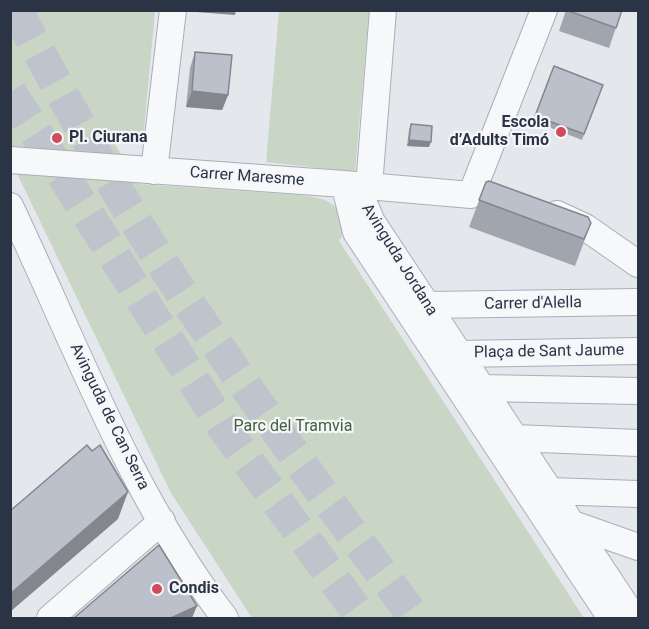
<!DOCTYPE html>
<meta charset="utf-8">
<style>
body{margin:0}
#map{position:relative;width:649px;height:629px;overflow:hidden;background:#e4e7ec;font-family:Roboto,sans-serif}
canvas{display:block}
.frame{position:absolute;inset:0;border:12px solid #2b3445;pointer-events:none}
</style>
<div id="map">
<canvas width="649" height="629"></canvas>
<div class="frame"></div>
</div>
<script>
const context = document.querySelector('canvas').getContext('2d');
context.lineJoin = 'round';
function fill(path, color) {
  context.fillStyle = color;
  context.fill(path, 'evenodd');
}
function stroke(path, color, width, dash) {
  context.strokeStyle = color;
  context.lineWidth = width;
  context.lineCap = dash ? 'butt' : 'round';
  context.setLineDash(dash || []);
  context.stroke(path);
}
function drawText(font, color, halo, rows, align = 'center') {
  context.font = font + ' Roboto,sans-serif';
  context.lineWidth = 4.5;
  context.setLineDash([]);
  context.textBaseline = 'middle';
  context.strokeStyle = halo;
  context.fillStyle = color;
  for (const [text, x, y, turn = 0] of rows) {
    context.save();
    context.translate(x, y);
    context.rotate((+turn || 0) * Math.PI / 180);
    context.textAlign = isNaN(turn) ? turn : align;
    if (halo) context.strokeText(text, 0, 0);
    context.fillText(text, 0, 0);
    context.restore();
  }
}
fill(new Path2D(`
 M 11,11 L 155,11 L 143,140 L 112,139 L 139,184 L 299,195 C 326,198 335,201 349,225 L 339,241 L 584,618 L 252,618 L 171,493 L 11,161 Z
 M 279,11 L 369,11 L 355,172 L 266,162 Z`), '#c9d6c5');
stroke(new Path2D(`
 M 16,10 C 64,97 110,184 164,266 C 243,387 329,503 415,618
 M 10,92 L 223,427 L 362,618`), '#bfc3cb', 33, [33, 16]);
const minor = new Path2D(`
 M 10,160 L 344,184 L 471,195 L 544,10
 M 154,171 L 173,10
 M 344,184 L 363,201 L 372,222 L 634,618
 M 369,186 L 383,10
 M 347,195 L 356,232 L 611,618
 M 10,206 C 76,345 131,496 225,618
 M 557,214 L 585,227 L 638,264
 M 427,305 L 638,302
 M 459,354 L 638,351
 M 481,388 L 638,391
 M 515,438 L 638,443
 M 550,491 L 638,494
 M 570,523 L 638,547
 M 50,618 L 162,521`);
stroke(minor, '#a9aeb7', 28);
stroke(minor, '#f7f8fa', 26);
fill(new Path2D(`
 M 566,10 L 622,10 L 609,48 L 559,31 Z
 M 195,52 L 228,95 L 222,110 L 186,107 L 190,68 Z
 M 554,66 L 603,85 L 582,140 L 533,121 Z
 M 411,124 L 429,147 L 407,146 L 409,130 Z
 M 486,182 L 591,223 L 575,266 L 469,227 Z`), '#a1a5ae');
fill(new Path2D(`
 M 196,10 L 236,10 L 235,15 L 196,12 Z
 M 192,91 L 228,95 L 222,110 L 186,107 Z
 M 409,140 L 431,142 L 429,147 L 407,146 Z
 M 128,492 L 118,519 L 10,612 L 10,594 Z
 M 197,606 L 192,618 L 171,618 Z`), '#83868d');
const building = new Path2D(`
 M 566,10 L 622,10 L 616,28 Z
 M 195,52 L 232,55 L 228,95 L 192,91 Z
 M 554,66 L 603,85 L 584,134 L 535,116 Z
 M 411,124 L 432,126 L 431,142 L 409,140 Z
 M 489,181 L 588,217 L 591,223 L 584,239 L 479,200 L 486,182 Z
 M 87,445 L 92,451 L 100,445 L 128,492 L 10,594 L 10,511 Z
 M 159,545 L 197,606 L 171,618 L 74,618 Z`);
fill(building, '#bbc0ca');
stroke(building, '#83868d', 1.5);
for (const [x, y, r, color] of [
 [561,132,6,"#d1495b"],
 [57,138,6,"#d1495b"],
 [157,589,6,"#d1495b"]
]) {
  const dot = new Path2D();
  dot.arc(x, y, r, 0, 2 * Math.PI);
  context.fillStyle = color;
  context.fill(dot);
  stroke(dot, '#f4f6f9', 2);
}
drawText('bold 16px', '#2b3445', '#f4f6f9', [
 ["Escola",549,123,"right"],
 ["d’Adults Timó",549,141,"right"],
 ["Pl. Ciurana",69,138],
 ["Condis",169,589]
], 'left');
drawText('16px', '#2b3445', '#f4f6f9', [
 ["Carrer Maresme",247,177,4],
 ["Avinguda Jordana",399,260,58],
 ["Carrer d'Alella",533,304,-1],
 ["Plaça de Sant Jaume",549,352,-1],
 ["Avinguda de Can Serra",109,417,64]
]);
drawText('16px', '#3f6138', '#f4f6f9', [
 ["Parc del Tramvia",293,427]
]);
</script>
